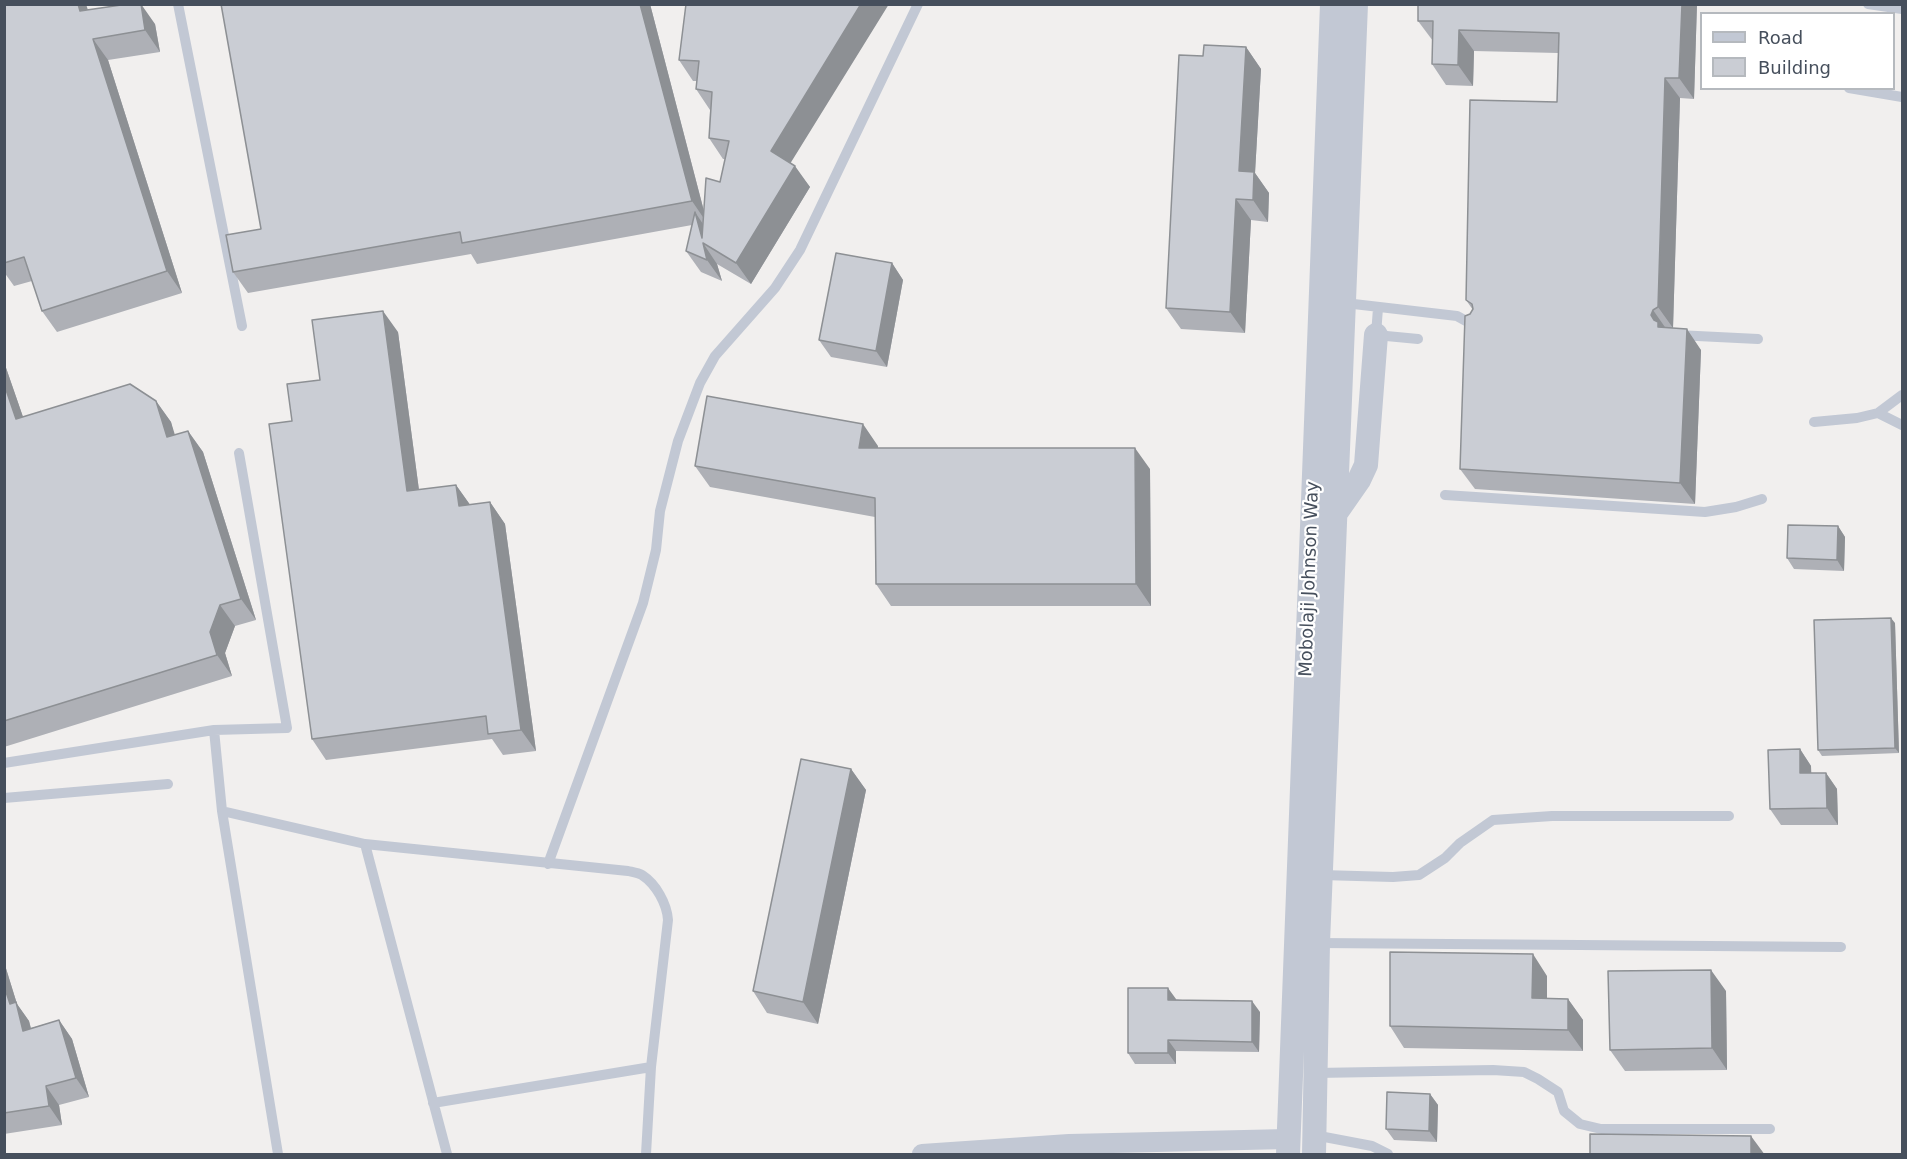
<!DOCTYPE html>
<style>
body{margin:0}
#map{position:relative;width:1907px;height:1159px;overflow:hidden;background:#f1efee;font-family:"DejaVu Sans",sans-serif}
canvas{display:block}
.frame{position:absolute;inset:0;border:6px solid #464f5c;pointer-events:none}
.legend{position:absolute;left:1700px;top:12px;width:195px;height:78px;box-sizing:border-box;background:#fff;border:2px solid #b5b9be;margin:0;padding:8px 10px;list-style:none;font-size:18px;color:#464f5c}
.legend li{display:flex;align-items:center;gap:12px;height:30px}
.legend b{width:30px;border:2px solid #b5b9be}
</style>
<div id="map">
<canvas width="1907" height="1159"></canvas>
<div class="frame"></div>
<ul class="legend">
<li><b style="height:8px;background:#c2c8d4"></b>Road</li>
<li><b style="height:16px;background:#cacdd4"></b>Building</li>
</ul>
</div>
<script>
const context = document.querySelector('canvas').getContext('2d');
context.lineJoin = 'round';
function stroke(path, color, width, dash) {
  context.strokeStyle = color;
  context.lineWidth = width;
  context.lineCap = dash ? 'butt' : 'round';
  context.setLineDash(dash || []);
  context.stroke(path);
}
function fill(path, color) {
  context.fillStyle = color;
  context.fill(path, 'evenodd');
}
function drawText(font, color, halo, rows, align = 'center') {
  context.font = font + ' "DejaVu Sans",sans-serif';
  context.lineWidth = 4.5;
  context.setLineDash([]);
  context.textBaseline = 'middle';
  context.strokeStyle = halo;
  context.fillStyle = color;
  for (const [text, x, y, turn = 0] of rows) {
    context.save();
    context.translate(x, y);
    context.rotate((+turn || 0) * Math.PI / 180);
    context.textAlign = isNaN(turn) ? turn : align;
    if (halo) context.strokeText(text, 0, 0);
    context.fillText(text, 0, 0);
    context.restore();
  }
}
stroke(new Path2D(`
 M 178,4 L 242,326
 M 1868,4 L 1902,9
 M 1849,88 L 1902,97
 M 1345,303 L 1457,316 L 1477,327
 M 1378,308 L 1376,335 L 1418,339
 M 1677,335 L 1758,339
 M 1878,413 L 1902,425
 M 1814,422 L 1857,418 L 1878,413 L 1902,395
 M 1445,495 L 1705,512 L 1736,507 L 1762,499
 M 214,730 L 287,728 L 239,453
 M 4,763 L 214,730 L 222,811 L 365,844
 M 4,798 L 168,784
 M 222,811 L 278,1154
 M 548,864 L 643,603 L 656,550 L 660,511 L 678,441 L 700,383 L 715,356 L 775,288 L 800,250 L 918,4
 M 1321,875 L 1393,877 L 1419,875 L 1445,858 L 1460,843 L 1493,820 L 1552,816 L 1729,816
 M 1318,943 L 1841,947
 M 1316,1073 L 1493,1070 L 1524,1072 L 1538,1079 L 1558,1092 L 1564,1111 L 1580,1124 L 1601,1129 L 1770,1129
 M 433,1103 L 651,1067
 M 1314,1135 L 1372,1146 L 1388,1154
 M 447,1154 L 365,844 L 628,871 C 632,872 638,873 642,875 C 656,884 667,904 668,920 L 651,1067 L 646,1154`), '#c2c8d4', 10);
stroke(new Path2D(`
 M 922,1154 L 1069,1144 L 1288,1139`), '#c2c8d4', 20);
stroke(new Path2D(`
 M 1336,513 L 1359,480 L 1366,465 L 1376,335
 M 1288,1154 L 1332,4
 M 1314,1154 L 1318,943 L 1356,4`), '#c2c8d4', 24);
fill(new Path2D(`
 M 4,4 L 88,10 L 155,24 L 160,52 L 108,60 L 182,293 L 57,332 L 42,311 L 32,281 L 14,286 L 4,272 Z
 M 650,4 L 704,211 L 720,182 L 725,159 L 723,159 L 709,138 L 710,110 L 696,89 L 697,81 L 693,81 L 679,60 L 686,4 L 791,163 L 810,187 L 751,284 L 717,264 L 722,281 L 701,272 L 686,251 L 692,225 L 477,264 L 471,254 L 248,293 L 233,272 L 261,229 Z
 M 1418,4 L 1697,4 L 1694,99 L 1680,98 L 1673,328 L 1672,328 L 1701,350 L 1695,504 L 1475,489 L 1460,469 L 1470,314 L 1473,310 L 1466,300 L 1557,102 L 1558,53 L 1474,51 L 1473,86 L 1446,85 L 1432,64 L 1433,41 L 1418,21 Z
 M 1246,47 L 1261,69 L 1255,173 L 1269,193 L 1268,222 L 1251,220 L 1245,333 L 1181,329 L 1166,308 L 1203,56 Z
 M 892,263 L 903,280 L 887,367 L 831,357 L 819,340 Z
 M 398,332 L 419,490 L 456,485 L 470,505 L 490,502 L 505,524 L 536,751 L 503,755 L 492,739 L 326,760 L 312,739 L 292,421 L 320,380 Z
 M 4,362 L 23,417 L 156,401 L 171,422 L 174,435 L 188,431 L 203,452 L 256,620 L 235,626 L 225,653 L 232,676 L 4,747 Z
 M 878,446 L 878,448 L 1150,469 L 1151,606 L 891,606 L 876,584 L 875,517 L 710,487 L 695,466 Z
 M 1838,526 L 1845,537 L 1844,571 L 1794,569 L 1787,558 Z
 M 1895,623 L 1899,753 L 1822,756 L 1818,750 Z
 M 1800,749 L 1811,766 L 1811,773 L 1826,773 L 1837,789 L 1838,825 L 1781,825 L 1770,809 Z
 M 851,769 L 866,790 L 818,1024 L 767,1013 L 753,991 Z
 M 4,962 L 17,1004 L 29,1021 L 31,1028 L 59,1020 L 72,1039 L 89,1097 L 59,1105 L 62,1125 L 4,1134 Z
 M 1547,976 L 1547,998 L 1568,999 L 1583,1020 L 1583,1051 L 1404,1048 L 1390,1026 Z
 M 1726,991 L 1727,1070 L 1625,1071 L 1610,1050 Z
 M 1176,999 L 1260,1012 L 1259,1052 L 1176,1051 L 1176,1064 L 1135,1064 L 1128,1053 Z
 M 1430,1094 L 1438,1105 L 1437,1142 L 1394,1140 L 1386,1129 Z`), '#aeb0b6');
fill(new Path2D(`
 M 78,4 L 86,4 L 95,32 L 80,11 Z
 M 141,4 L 155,24 L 160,52 L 145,30 Z
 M 640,4 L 650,4 L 707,223 L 692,201 Z
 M 861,4 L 889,4 L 785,172 L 771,151 Z
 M 1682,4 L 1697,4 L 1694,99 L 1679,78 Z
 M 1459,30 L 1474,51 L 1473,86 L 1458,65 Z
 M 93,39 L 108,60 L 182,293 L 167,271 Z
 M 1246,47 L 1261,69 L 1255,173 L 1269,193 L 1268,222 L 1253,200 L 1239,171 Z
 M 1665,78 L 1680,98 L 1673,328 L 1658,307 Z
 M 795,166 L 810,187 L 751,284 L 736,263 Z
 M 1236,199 L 1251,220 L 1245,333 L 1230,312 Z
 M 695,212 L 709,233 L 702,238 Z
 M 703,243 L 717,264 L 722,281 L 707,260 Z
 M 892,263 L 903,280 L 887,367 L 876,351 Z
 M 1653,310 L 1667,330 L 1658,327 L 1651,315 Z
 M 383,311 L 398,332 L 422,513 L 407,491 Z
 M 1687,329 L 1701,350 L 1695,504 L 1680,483 Z
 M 4,362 L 31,440 L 16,419 L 4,384 Z
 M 156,401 L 171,422 L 182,458 L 167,437 Z
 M 863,424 L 878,446 L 874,469 L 859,448 Z
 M 188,431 L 203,452 L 256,620 L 241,599 Z
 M 1135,448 L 1150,469 L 1151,606 L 1136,584 Z
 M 456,485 L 471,506 L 459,506 Z
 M 490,502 L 505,524 L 536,751 L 521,730 Z
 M 1838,526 L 1845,537 L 1844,571 L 1837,560 Z
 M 220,605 L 235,626 L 225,653 L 232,676 L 217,655 L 210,632 Z
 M 1891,618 L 1895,623 L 1899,753 L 1895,748 Z
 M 1800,749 L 1811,766 L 1812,789 L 1800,773 Z
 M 851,769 L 866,790 L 818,1024 L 803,1002 Z
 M 1826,773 L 1837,789 L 1838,825 L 1827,808 Z
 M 1533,954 L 1547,976 L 1547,1019 L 1532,998 Z
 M 4,962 L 17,1004 L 29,1021 L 36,1050 L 23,1031 L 10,1004 L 4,986 Z
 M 1711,970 L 1726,991 L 1727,1070 L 1712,1048 Z
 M 1168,988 L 1176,999 L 1176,1010 L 1168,1000 Z
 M 1568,999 L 1583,1020 L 1583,1051 L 1568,1030 Z
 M 1252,1001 L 1260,1012 L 1259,1052 L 1252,1042 Z
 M 59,1020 L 72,1039 L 89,1097 L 76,1078 Z
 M 1168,1040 L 1176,1051 L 1176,1064 L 1168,1053 Z
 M 46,1086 L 59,1105 L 62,1125 L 49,1106 Z
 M 1430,1094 L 1438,1105 L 1437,1142 L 1429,1131 Z
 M 1751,1136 L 1765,1155 L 1751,1155 Z`), '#8d9094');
const building = new Path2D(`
 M 4,4 L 78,4 L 80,11 L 128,4 L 141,4 L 145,30 L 93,39 L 167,271 L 42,311 L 24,257 L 4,263 Z
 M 221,4 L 640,4 L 692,201 L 462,243 L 460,232 L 233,272 L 226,235 L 261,229 Z
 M 686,4 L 861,4 L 771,151 L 795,166 L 736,263 L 703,243 L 707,260 L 686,251 L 695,212 L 702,238 L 706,178 L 720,182 L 729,141 L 709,138 L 712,92 L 696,89 L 699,61 L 679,60 Z
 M 1418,4 L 1682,4 L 1679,78 L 1665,78 L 1658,307 L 1653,310 L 1651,315 L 1654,320 L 1658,322 L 1658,327 L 1687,329 L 1680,483 L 1460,469 L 1465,316 L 1470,314 L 1473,309 L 1472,304 L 1466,300 L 1470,100 L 1557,102 L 1559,33 L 1459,30 L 1458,65 L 1432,64 L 1433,21 L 1418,21 Z
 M 1204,45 L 1246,47 L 1239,171 L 1254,172 L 1253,200 L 1236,199 L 1230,312 L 1166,308 L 1179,55 L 1203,56 Z
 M 836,253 L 892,263 L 876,351 L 819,340 Z
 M 383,311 L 407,491 L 456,485 L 459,506 L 490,502 L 521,730 L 488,734 L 486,716 L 312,739 L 269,424 L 292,421 L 287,384 L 320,380 L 312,320 Z
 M 4,384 L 16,419 L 130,384 L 156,401 L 167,437 L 188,431 L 241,599 L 220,605 L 210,632 L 217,655 L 4,721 Z
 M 707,396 L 863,424 L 859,448 L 1135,448 L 1136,584 L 876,584 L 875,498 L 695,466 Z
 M 1788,525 L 1838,526 L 1837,560 L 1787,558 Z
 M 1891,618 L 1895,748 L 1818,750 L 1814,620 Z
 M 1800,749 L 1800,773 L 1826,773 L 1827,808 L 1770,809 L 1768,750 Z
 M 801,759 L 851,769 L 803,1002 L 753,991 Z
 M 1390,952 L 1533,954 L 1532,998 L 1568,999 L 1568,1030 L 1390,1026 Z
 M 1711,970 L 1712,1048 L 1610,1050 L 1608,971 Z
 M 4,986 L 10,1004 L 16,1002 L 23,1031 L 59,1020 L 76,1078 L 46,1086 L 49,1106 L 4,1113 Z
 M 1128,988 L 1168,988 L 1168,1000 L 1252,1001 L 1252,1042 L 1168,1040 L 1168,1053 L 1128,1053 Z
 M 1387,1092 L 1430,1094 L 1429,1131 L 1386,1129 Z
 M 1590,1134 L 1751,1136 L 1751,1155 L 1590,1155 Z`);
fill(building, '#cacdd4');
stroke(building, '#8d9094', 1.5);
drawText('18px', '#464f5c', '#fff', [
 ["Mobolaji Johnson Way",1310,579,-88]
]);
</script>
